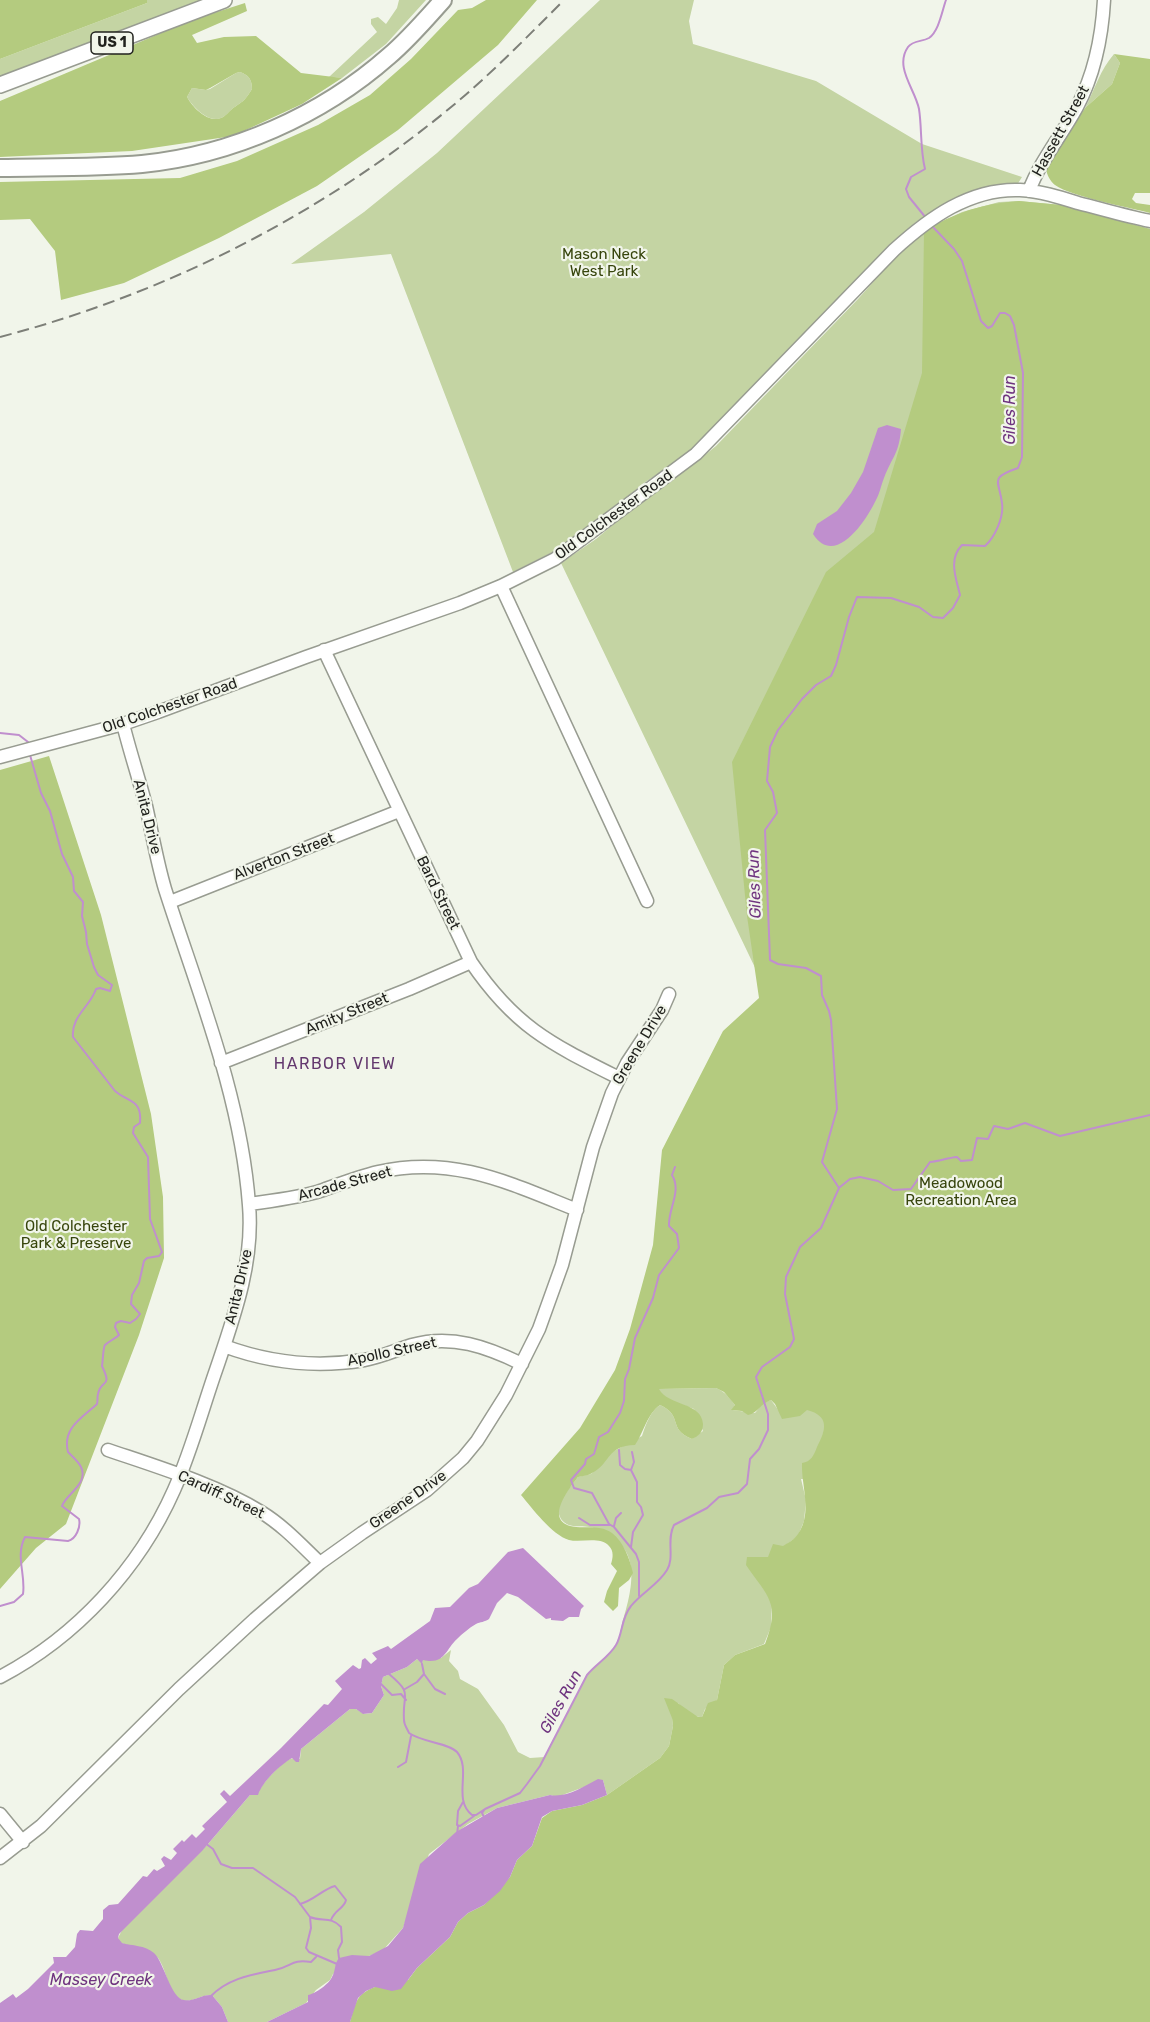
<!DOCTYPE html>
<style>
body{margin:0}
canvas{display:block;background:#f1f5ea}
</style>
<canvas width="1150" height="2022"></canvas>
<script>
const context = document.querySelector('canvas').getContext('2d');
context.lineJoin = 'round';
function fill(path, color) {
  context.fillStyle = color;
  context.fill(path, 'evenodd');
}
function stroke(path, color, width, dash) {
  context.strokeStyle = color;
  context.lineWidth = width;
  context.lineCap = dash ? 'butt' : 'round';
  context.setLineDash(dash || []);
  context.stroke(path);
}
function drawText(font, color, halo, rows, align = 'center') {
  context.font = font + ' Rubik,sans-serif';
  context.lineWidth = 4.5;
  context.setLineDash([]);
  context.textBaseline = 'middle';
  context.strokeStyle = halo;
  context.fillStyle = color;
  for (const [text, x, y, turn = 0] of rows) {
    context.save();
    context.translate(x, y);
    context.rotate((+turn || 0) * Math.PI / 180);
    context.textAlign = isNaN(turn) ? turn : align;
    if (halo) context.strokeText(text, 0, 0);
    context.fillText(text, 0, 0);
    context.restore();
  }
}
fill(new Path2D(`
 M 147,0 L 208,0 L 0,78 L 0,59 L 147,3 Z
 M 399,0 L 426,0 L 386,44 L 342,78 L 329,77 L 377,32 L 371,24 L 371,19 L 378,17 L 386,24 L 397,8 Z
 M 600,0 L 694,0 L 689,21 L 693,44 L 816,81 L 922,144 L 1022,177 L 1017,185 L 936,210 L 916,222 L 888,246 L 842,297 L 721,424 L 684,456 L 644,483 L 599,521 L 557,550 L 513,572 L 391,254 L 291,264 L 364,212 L 437,153 Z
 M 1114,54 L 1120,63 L 1112,84 L 1085,108 C 1095,89 1100,70 1114,54 Z
 M 240,72 C 249,75 252,80 252,89 C 244,102 243,101 232,109 C 228,112 226,116 221,118 C 208,123 193,107 187,97 L 192,88 L 206,90 L 210,89 L 236,73 Z
 M 1019,201 L 1061,205 L 1150,229 L 1150,1496 L 801,1479 L 806,1500 L 804,1521 L 798,1536 L 769,1557 L 747,1557 L 772,1603 L 771,1627 L 764,1644 L 735,1655 L 724,1665 L 717,1700 L 705,1709 L 702,1717 C 693,1718 684,1709 678,1703 L 672,1718 L 673,1726 L 669,1746 L 660,1758 L 607,1795 L 603,1780 L 557,1797 L 550,1795 L 497,1808 L 468,1824 L 429,1854 L 403,1928 L 383,1950 L 369,1956 L 362,1956 L 333,1974 L 330,1980 L 316,1990 L 306,2003 L 267,2022 L 228,2022 L 222,2007 L 212,1995 C 202,1994 188,2005 180,1999 C 167,1991 167,1970 158,1958 C 152,1952 128,1946 119,1942 L 118,1938 L 122,1930 L 208,1844 L 250,1795 L 259,1792 C 261,1784 282,1762 290,1759 C 293,1758 297,1759 300,1759 L 301,1749 L 350,1709 L 356,1709 L 364,1714 L 372,1713 L 384,1695 L 381,1686 L 383,1677 L 407,1667 L 417,1659 L 422,1663 L 423,1659 L 441,1658 L 451,1650 L 449,1661 L 458,1671 L 460,1679 L 478,1689 L 504,1725 L 518,1752 L 530,1758 L 545,1757 L 587,1675 C 596,1664 608,1658 616,1646 C 620,1639 620,1631 622,1624 C 634,1584 643,1544 594,1528 C 583,1524 567,1531 560,1517 C 554,1503 570,1488 578,1477 L 591,1474 L 612,1452 L 642,1436 C 646,1424 650,1412 660,1405 C 684,1416 667,1429 692,1439 L 703,1431 L 694,1409 C 682,1404 665,1401 658,1389 L 716,1388 C 725,1392 729,1397 735,1405 L 732,1410 L 755,1413 L 764,1402 L 771,1400 L 779,1411 L 783,1026 L 561,563 L 596,539 L 646,497 L 689,468 L 716,446 L 858,299 L 900,252 L 924,231 L 962,212 L 999,202 Z`), '#c4d4a3');
fill(new Path2D(`
 M 0,0 L 147,0 L 147,3 L 0,59 Z
 M 486,0 L 537,0 L 498,45 L 398,130 L 317,186 L 219,238 L 124,283 L 61,300 L 55,251 L 30,219 L 0,220 L 0,182 L 180,178 L 237,161 L 318,125 L 370,95 L 411,59 L 458,10 L 472,8 Z
 M 245,3 L 247,11 L 192,35 L 197,43 L 224,37 L 256,36 L 301,73 L 342,78 L 302,104 L 233,136 L 132,151 L 0,157 L 0,101 L 192,20 ZM 240,72 C 249,75 252,80 252,89 C 244,102 243,101 232,109 C 228,112 226,116 221,118 C 208,123 193,108 187,97 L 192,88 L 206,90 L 210,88 L 236,73 Z
 M 1114,54 L 1150,59 L 1150,193 L 1135,193 L 1132,199 L 1136,203 L 1150,205 L 1150,213 C 1128,207 1072,197 1055,185 C 1050,181 1047,175 1046,169 L 1085,108 L 1112,84 L 1120,63 Z
 M 1019,201 L 1061,205 L 1150,229 L 1150,2022 L 350,2022 C 352,2015 354,2005 358,1999 C 368,1984 393,1983 408,1980 L 417,1968 L 450,1937 L 458,1922 L 468,1913 L 484,1905 L 510,1877 L 517,1860 L 532,1846 L 542,1818 L 552,1811 L 582,1805 L 607,1795 L 660,1758 L 669,1746 L 673,1726 L 672,1718 L 664,1698 L 672,1699 L 698,1717 L 702,1717 L 708,1703 L 717,1700 L 724,1665 L 735,1655 L 765,1644 C 781,1603 768,1597 746,1565 L 747,1557 L 768,1557 L 773,1544 L 783,1546 C 788,1543 795,1539 798,1534 C 813,1513 801,1486 802,1463 C 811,1462 814,1455 817,1447 C 826,1430 830,1416 807,1410 L 800,1416 L 782,1419 L 775,1404 L 771,1400 C 761,1403 758,1413 748,1415 L 742,1411 L 731,1410 L 735,1405 L 724,1392 L 716,1388 L 659,1389 C 668,1406 702,1402 703,1424 C 703,1432 699,1436 692,1439 C 667,1429 684,1416 660,1405 C 647,1414 644,1432 635,1445 C 606,1446 612,1462 592,1473 C 588,1476 582,1476 578,1477 C 568,1490 542,1523 576,1527 C 588,1528 601,1525 612,1533 C 624,1542 630,1560 633,1573 L 629,1580 L 619,1588 L 618,1606 L 613,1611 L 604,1602 L 607,1591 L 617,1571 L 611,1564 C 613,1558 614,1551 609,1546 C 600,1536 581,1543 569,1540 C 552,1535 532,1508 521,1495 L 580,1428 L 615,1370 L 630,1329 L 653,1245 L 662,1150 L 723,1031 L 759,998 L 747,916 L 732,762 L 826,572 L 874,532 L 922,373 L 924,231 C 954,213 983,203 1019,201 Z
 M 49,756 L 101,915 L 151,1114 L 163,1197 L 164,1258 L 139,1335 L 66,1524 L 36,1548 L 0,1589 L 0,770 Z`), '#b4cb7f');
fill(new Path2D(`
 M 887,425 L 901,429 C 899,454 892,457 884,478 C 881,485 880,493 876,500 C 866,521 835,568 813,534 L 817,524 L 837,511 L 851,493 L 863,472 L 878,428 Z
 M 523,1548 L 584,1606 L 581,1609 L 579,1617 L 569,1617 L 563,1621 L 551,1620 L 551,1618 L 546,1619 L 518,1597 L 507,1593 L 497,1603 L 489,1619 C 485,1622 480,1622 476,1624 C 469,1628 462,1634 457,1639 C 445,1650 445,1665 423,1660 L 422,1664 L 417,1659 L 407,1667 L 383,1677 L 381,1686 L 384,1695 L 372,1713 L 363,1714 L 356,1709 L 350,1709 L 301,1749 L 299,1762 L 296,1762 L 292,1758 C 279,1766 263,1781 258,1795 L 250,1795 L 202,1851 L 119,1934 L 118,1938 L 122,1943 C 132,1946 145,1945 154,1953 C 164,1962 171,1999 184,2000 C 193,2002 202,1994 212,1995 L 222,2007 L 228,2022 L 0,2022 L 0,2003 L 13,1994 L 16,1998 L 28,1989 L 54,1963 L 53,1957 L 66,1957 L 75,1947 L 77,1934 L 80,1930 L 93,1931 L 103,1919 L 103,1910 L 109,1905 L 118,1904 L 143,1876 L 147,1877 L 154,1869 L 157,1871 L 165,1866 L 161,1859 L 164,1856 L 171,1860 L 177,1853 L 173,1849 L 182,1840 L 184,1842 L 192,1834 L 196,1838 L 205,1829 L 202,1826 L 227,1802 L 220,1794 L 224,1790 L 230,1796 L 281,1748 L 324,1704 L 328,1705 L 342,1689 L 335,1681 L 353,1665 L 359,1669 L 361,1668 L 362,1660 L 365,1658 L 371,1664 L 377,1659 L 372,1653 L 388,1646 L 391,1649 L 430,1621 L 435,1608 L 450,1607 L 469,1588 L 478,1584 L 508,1552 Z
 M 598,1779 L 603,1780 L 607,1795 L 582,1805 L 552,1811 L 542,1817 L 532,1846 L 517,1860 L 510,1877 L 500,1891 L 484,1905 L 468,1913 L 458,1922 L 450,1937 L 417,1968 L 401,1989 L 392,1991 L 375,1987 L 366,1991 L 358,1998 L 350,2022 L 267,2022 L 308,2002 L 308,1995 C 315,1994 329,1984 332,1977 C 336,1970 334,1964 339,1958 L 352,1955 L 369,1956 L 388,1946 L 403,1928 L 420,1864 L 456,1832 L 497,1808 L 550,1795 C 566,1798 583,1787 598,1779 Z`), '#c08fce');
stroke(new Path2D(`
 M 926,218 L 909,197 L 906,189 L 911,177 L 925,169 C 920,149 922,128 919,109 C 915,89 894,67 908,47 C 913,40 922,42 929,38 C 939,31 942,11 946,0
 M 0,733 L 19,735 L 28,742
 M 840,1187 L 850,1179 L 860,1177 L 878,1181 L 893,1190 L 911,1189 L 930,1162 C 940,1161 947,1158 957,1157 L 961,1161 L 972,1160 L 977,1138 L 988,1139 L 994,1126 L 1008,1129 L 1025,1123 L 1060,1136 L 1150,1115
 M 619,1450 L 620,1465 L 625,1469 L 631,1470
 M 579,1518 L 590,1525 L 610,1525
 M 614,1526 L 616,1518 L 621,1513
 M 631,1547 L 633,1532 L 643,1515 L 641,1507 L 637,1502 L 637,1482 L 631,1470 L 634,1462 L 632,1452
 M 639,1596 L 639,1562 L 636,1554 L 614,1527 L 609,1524 L 592,1493 L 574,1488 L 571,1480 L 585,1464 L 586,1459 L 594,1454 L 599,1437 L 608,1432 L 620,1413 L 624,1401 L 625,1379 L 629,1369 L 635,1338 L 653,1298 L 659,1275 L 679,1248 L 677,1234 L 669,1226 C 668,1209 682,1191 672,1175 L 675,1167
 M 0,1606 L 14,1602 L 23,1594 C 26,1575 15,1556 25,1537 L 68,1541 C 76,1539 81,1527 79,1519 L 62,1506 C 66,1494 89,1484 81,1467 C 79,1462 72,1456 68,1452 C 62,1428 82,1418 97,1404 C 98,1401 97,1397 98,1394 C 101,1378 113,1389 102,1366 C 103,1361 103,1347 105,1345 C 109,1341 115,1339 119,1335 L 115,1327 L 116,1323 L 121,1321 L 130,1323 L 136,1319 L 140,1314 L 131,1304 L 132,1295 L 139,1283 L 144,1261 L 147,1258 L 159,1256 L 162,1252 L 150,1219 L 148,1157 L 133,1133 L 134,1127 L 140,1123 C 142,1099 129,1103 115,1091 L 73,1037 C 71,1016 90,1007 96,989 L 100,988 L 110,991 L 112,985 L 98,975 L 94,967 L 87,944 L 86,932 L 82,916 L 83,902 L 74,891 L 73,877 L 62,854 L 50,811 L 41,793 L 30,755
 M 389,1674 C 414,1695 402,1692 404,1720 C 404,1725 407,1728 409,1733 C 421,1742 449,1743 457,1752 C 472,1770 452,1799 472,1815 L 476,1815 L 485,1809
 M 424,1674 L 435,1689 L 445,1694
 M 381,1684 L 392,1695 L 401,1694 L 406,1700
 M 405,1689 L 417,1682 L 424,1674 L 422,1664
 M 398,1767 L 406,1762 L 411,1736
 M 463,1802 L 458,1811 L 457,1825 L 460,1826 L 474,1816
 M 484,1817 L 482,1813 L 485,1809 L 520,1793 L 527,1784 L 540,1766 L 587,1675 C 596,1664 609,1657 616,1645 C 623,1633 621,1618 631,1606 C 641,1593 658,1585 667,1570 C 675,1557 666,1540 674,1525 L 707,1508 L 719,1497 L 738,1493 L 747,1484 L 750,1459 L 759,1449 L 768,1430 L 768,1414 L 756,1377 L 762,1367 L 790,1347 L 794,1339 L 785,1294 L 786,1277 L 800,1247 L 821,1228 L 839,1188 L 822,1162 L 837,1109 L 831,1020 L 829,1011 L 822,995 L 821,976 L 806,968 L 778,964 L 770,960 L 765,830 L 777,813 L 773,792 L 767,781 L 770,747 L 778,730 L 802,699 L 816,685 L 831,676 L 836,665 L 849,617 L 857,597 L 891,598 L 919,607 L 933,617 L 943,618 L 953,608 L 960,595 C 956,578 948,559 962,545 L 985,546 C 995,537 1004,517 1002,503 C 999,480 989,478 1018,468 L 1022,457 L 1023,373 L 1014,325 L 1010,316 L 1005,313 L 1000,313 L 992,326 L 988,328 L 981,321 L 962,261 L 954,249 L 931,225
 M 457,1835 L 458,1826
 M 205,1843 L 213,1849 L 221,1864 L 232,1868 L 253,1868 L 295,1897 L 310,1917 L 311,1928 L 306,1948 L 309,1952 L 337,1964
 M 300,1904 C 313,1901 323,1889 335,1886 L 346,1900 C 344,1909 335,1909 331,1920
 M 310,1917 C 322,1922 331,1916 341,1927 L 342,1942 L 338,1950 L 339,1958
 M 211,1996 C 229,1978 251,1975 275,1970 C 293,1966 291,1959 311,1962 L 316,1957`), '#c08fce', 2);
const minor = new Path2D(`
 M 1029,191 C 1040,161 1062,135 1077,107 C 1095,73 1102,37 1104,0
 M 501,586 L 647,901
 M 324,650 L 471,962 C 515,1027 551,1044 619,1078
 M 0,757 L 123,724 L 158,712 L 306,657 L 460,603 L 501,586 L 555,559 L 696,454 L 894,250 C 929,218 970,188 1020,190 C 1040,191 1059,197 1078,203 C 1102,209 1126,216 1150,221
 M 170,902 L 399,811
 M 221,1063 L 409,989 L 471,962
 M 249,1204 C 272,1201 295,1198 317,1192 C 337,1185 357,1177 378,1172 C 453,1155 509,1183 577,1210
 M 224,1346 C 270,1363 316,1368 364,1360 C 381,1357 396,1350 412,1345 C 452,1334 487,1347 522,1364
 M 108,1450 C 158,1467 217,1485 261,1512 C 284,1526 302,1546 320,1563
 M 0,1677 C 76,1637 139,1569 174,1490 C 191,1452 202,1410 216,1370 C 234,1317 254,1262 249,1205 C 241,1096 198,992 165,889 C 157,862 152,833 146,806 C 139,779 130,752 123,724
 M 0,1814 L 23,1842
 M 0,1858 L 41,1826 L 179,1689 L 255,1619 L 320,1563 L 362,1533 L 427,1490 L 463,1458 L 477,1441 L 506,1395 L 539,1329 L 562,1265 L 593,1147 L 612,1093 L 627,1063 L 662,1010 L 669,994`);
const major = new Path2D(`
 M 0,85 L 224,0`);
const highway = new Path2D(`
 M 0,168 C 47,167 95,168 142,164 C 232,155 321,116 389,56 C 409,39 426,19 443,0`);
stroke(minor, '#989c91', 15);
stroke(major, '#989c91', 18);
stroke(highway, '#989c91', 20);
stroke(minor, '#fff', 12);
stroke(major, '#fff', 15);
stroke(highway, '#fff', 16);
stroke(new Path2D(`
 M 0,337 C 168,293 323,214 456,103 C 494,71 529,35 564,0`), '#7d7f78', 2, [12, 6]);
for (const [x, y, w] of [
 [112,43,42]
]) {
  const box = new Path2D();
  box.roundRect(x - w / 2, y - 11, w, 22, 4.5);
  context.fillStyle = '#f1f5ea';
  context.fill(box);
  stroke(box, '#21221e', 1.5);
}
drawText('bold 14px', '#21221e', null, [
 ["US 1",112,43]
]);
drawText('15px', '#21221e', '#f1f5ea', [
 ["Hassett Street",1061,131,-61],
 ["Old Colchester Road",614,515,-36],
 ["Old Colchester Road",170,706,-19],
 ["Anita Drive",147,817,76],
 ["Alverton Street",284,857,-21],
 ["Bard Street",438,893,64],
 ["Amity Street",347,1014,-22],
 ["Greene Drive",640,1045,-59],
 ["Arcade Street",345,1184,-15],
 ["Anita Drive",239,1287,-77],
 ["Apollo Street",392,1352,-12],
 ["Cardiff Street",221,1495,25],
 ["Greene Drive",408,1500,-35]
]);
drawText('15px', '#37450c', '#f1f5ea', [
 ["Mason Neck",604,255],
 ["West Park",604,272],
 ["Meadowood",961,1184],
 ["Recreation Area",961,1201],
 ["Old Colchester",76,1227],
 ["Park & Preserve",76,1244]
]);
drawText('italic 16px', '#6f347f', '#f1f5ea', [
 ["Giles Run",1010,410,-90],
 ["Giles Run",755,884,-92],
 ["Giles Run",561,1702,-61],
 ["Massey Creek",101,1980]
]);
context.letterSpacing = '1.5px';
drawText('16px', '#63386e', '#f1f5ea', [
 ["HARBOR VIEW",335,1064]
]);
context.letterSpacing = '0px';
</script>
